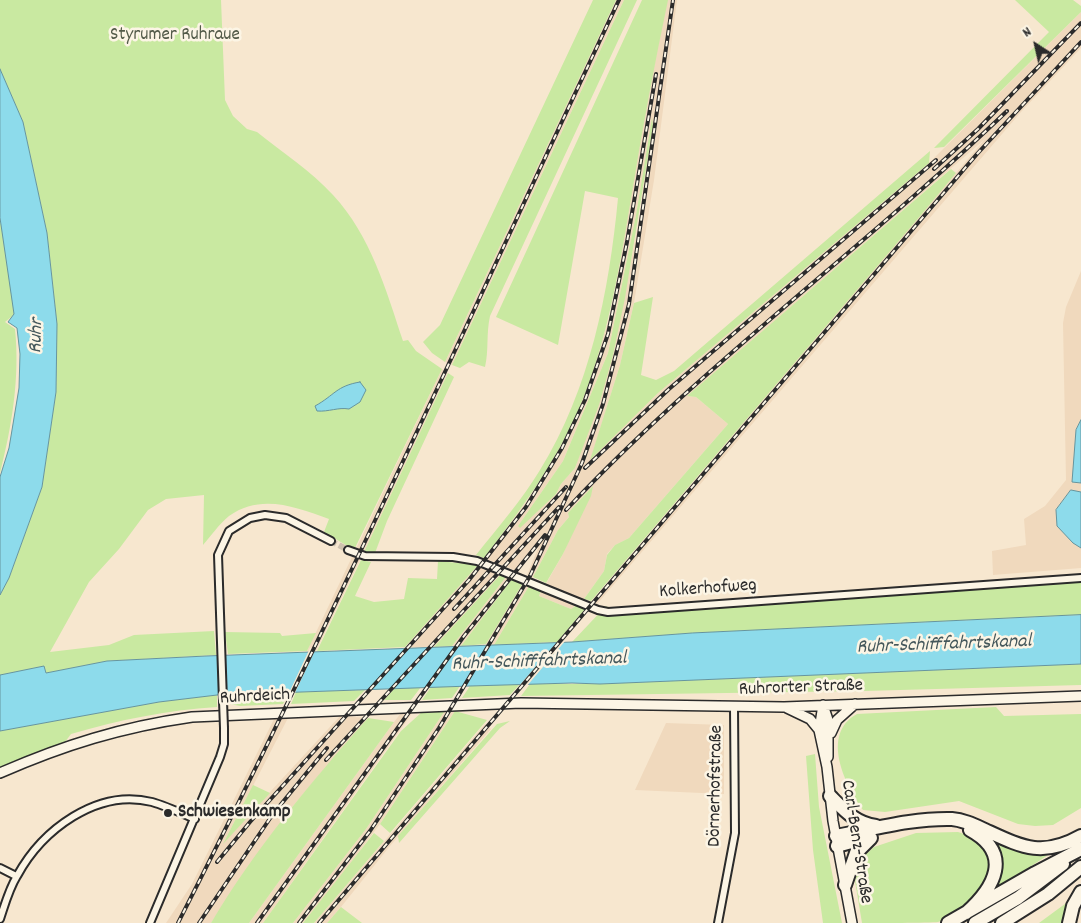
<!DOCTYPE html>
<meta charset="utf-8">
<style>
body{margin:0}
#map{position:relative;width:1081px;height:923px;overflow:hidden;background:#f7e7cf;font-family:Dekko,sans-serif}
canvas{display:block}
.north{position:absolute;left:1011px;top:20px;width:50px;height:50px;-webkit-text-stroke:4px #fcf5e5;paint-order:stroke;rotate:325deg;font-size:14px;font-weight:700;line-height:20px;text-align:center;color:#2b2b2b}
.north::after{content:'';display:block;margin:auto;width:18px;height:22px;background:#2b2b2b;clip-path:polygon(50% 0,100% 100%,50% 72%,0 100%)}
</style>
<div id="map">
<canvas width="1081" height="923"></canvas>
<div class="north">N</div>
</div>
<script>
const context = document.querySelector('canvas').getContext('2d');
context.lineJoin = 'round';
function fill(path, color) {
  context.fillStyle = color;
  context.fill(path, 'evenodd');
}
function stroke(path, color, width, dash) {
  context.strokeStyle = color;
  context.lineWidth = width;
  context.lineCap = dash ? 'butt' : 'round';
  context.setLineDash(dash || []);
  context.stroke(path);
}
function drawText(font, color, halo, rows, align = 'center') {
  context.font = font + ' Dekko,sans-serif';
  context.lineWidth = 5;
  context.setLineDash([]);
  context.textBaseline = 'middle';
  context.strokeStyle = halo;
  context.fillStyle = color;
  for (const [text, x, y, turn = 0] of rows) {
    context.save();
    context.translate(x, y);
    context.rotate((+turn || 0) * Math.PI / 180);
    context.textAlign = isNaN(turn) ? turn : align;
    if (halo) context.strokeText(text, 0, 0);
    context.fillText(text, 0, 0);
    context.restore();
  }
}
fill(new Path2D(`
 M 616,0 L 624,0 L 452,365 L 445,362 Z
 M 667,0 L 677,0 L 654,180 L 634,303 L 620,365 L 591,458 L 658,393 L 929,163 L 1081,12 L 1081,48 L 1021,112 L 597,604 L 591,602 L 985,139 L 688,396 L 696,397 L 728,424 L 629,538 L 615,545 L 607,554 L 604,571 L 584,599 L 571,609 L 539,596 L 563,554 L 592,487 L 568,513 L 569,517 L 558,530 L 533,577 L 527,575 L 539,546 L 517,571 L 484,558 L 526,502 L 548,469 L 578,410 L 596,361 L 612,309 L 646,107 ZM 652,120 L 640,214 L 613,355 L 575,468 L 561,484 L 556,494 L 518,526 L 563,461 L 608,353 L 636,215 Z
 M 1081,271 L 1081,568 L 993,575 L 992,551 L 1026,545 L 1024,519 L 1045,506 L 1066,480 L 1063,323 L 1066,307 Z
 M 442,369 L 448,373 L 364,552 L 316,651 L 307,651 Z
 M 478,565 L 501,574 L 434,647 L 405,647 Z
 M 506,577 L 512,579 L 461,646 L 452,646 Z
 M 523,583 L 529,586 L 494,645 L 486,644 Z
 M 455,711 L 380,824 L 335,884 L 303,923 L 293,923 L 366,829 L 444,712 Z
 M 413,712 L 263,923 L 249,923 L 394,722 L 401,713 Z
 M 340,716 L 368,718 L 288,812 L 211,923 L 166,923 L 192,884 L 274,719 L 288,718 L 224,842 Z
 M 666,723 L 724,725 L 724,794 L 635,790 Z
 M 485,724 L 491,729 L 390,846 L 341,907 L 327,923 L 314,923 Z`), '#f0d9bd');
fill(new Path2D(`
 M 0,0 L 221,0 L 225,100 L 233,116 L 247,129 L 257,132 C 282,152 311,171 333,195 C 371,236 386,290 403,341 L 408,340 L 416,351 L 442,369 L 354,550 L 324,532 L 329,519 C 296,507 261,493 229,516 C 219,524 211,536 203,545 L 204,495 L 166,499 L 148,510 L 119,549 L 89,582 L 50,652 L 109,645 L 134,635 L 214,631 L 216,655 L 107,661 L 46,673 L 44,666 L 0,675 L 0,595 L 9,578 L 42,487 L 56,392 L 57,324 L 47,233 L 23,122 L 0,69 Z
 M 593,0 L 616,0 L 445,362 L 432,353 L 423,342 L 440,325 Z
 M 624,0 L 637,0 L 490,316 C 486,334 489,350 485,367 L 469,362 L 460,368 L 452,365 Z
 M 642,0 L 668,0 C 655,62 643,124 633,187 C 620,263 609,339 578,411 C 554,465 520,511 484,558 L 476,555 C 498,527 522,500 540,470 C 590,389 609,292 618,198 L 585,191 L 558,345 L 496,317 Z
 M 1015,0 L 1073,0 L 1081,6 L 1081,12 L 944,147 L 934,148 L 1049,32 Z
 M 652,118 L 653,126 L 625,298 L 613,355 L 599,405 L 575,468 L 561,484 L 556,494 L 520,528 L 518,526 L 563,461 L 608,353 L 636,215 Z
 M 930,151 L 929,163 L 658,393 L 590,460 L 620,365 L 634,303 L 653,297 L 641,375 L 656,380 L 674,371 Z
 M 951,169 L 956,173 L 921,215 L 591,601 L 584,599 L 604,571 L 607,555 L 615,545 L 629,538 L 728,424 L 696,397 L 687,396 Z
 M 0,218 L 15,314 L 5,322 L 15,329 C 20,377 12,426 0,473 Z
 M 448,373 L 454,377 L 387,521 L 375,553 L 364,552 Z
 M 593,486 L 591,496 L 563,554 L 546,583 L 533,577 L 558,530 L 569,517 L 568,513 Z
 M 361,560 L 371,562 L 355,596 L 374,602 L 404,599 L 408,578 L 437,579 L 438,561 L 478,565 L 405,647 L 317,651 Z
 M 501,574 L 506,577 L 452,646 L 434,647 Z
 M 1081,576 L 1081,615 L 692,633 L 572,642 L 606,606 L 611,609 Z
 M 512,579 L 523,583 L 486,644 L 461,646 Z
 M 529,586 L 541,591 L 539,596 L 571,609 L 577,605 L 585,609 L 557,642 L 494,645 Z
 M 225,632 L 280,633 L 282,636 L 316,633 L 307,651 L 228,654 Z
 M 1081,664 L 1081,685 L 864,691 L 521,696 L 530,684 L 600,684 Z
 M 520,684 L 510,695 L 462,698 L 470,686 Z
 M 460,686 L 452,698 L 422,700 L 431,687 Z
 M 421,687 L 411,700 L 384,700 L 395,688 Z
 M 365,690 L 354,701 L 291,704 L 296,692 Z
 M 289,692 L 283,704 L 240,706 L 230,704 L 230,699 L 228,698 L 228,695 Z
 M 217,695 L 217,707 C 167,710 119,720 71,734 L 65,742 L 0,769 L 0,731 L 159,702 Z
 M 996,707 L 1004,716 L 1081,714 L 1081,808 L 1053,825 L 1035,826 L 1018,824 L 959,801 L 885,812 L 863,810 C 845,785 820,734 857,714 Z
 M 455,711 L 487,720 L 390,833 L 380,824 Z
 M 422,712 L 444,712 L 366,829 L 293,923 L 263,923 L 401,731 Z
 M 368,718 L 394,722 L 249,923 L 211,923 C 255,849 311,782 368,718 Z
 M 510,721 L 500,728 L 399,843 L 398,836 L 497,724 Z
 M 815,754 L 819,807 L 842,923 L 823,923 L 813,850 L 806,756 Z
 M 253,785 L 270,793 L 223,844 Z
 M 958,832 C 964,834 973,837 978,842 C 1008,873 968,911 938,922 C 929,923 876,923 862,923 L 855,881 L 863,857 L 874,847 L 916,833 Z
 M 374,833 L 384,841 L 314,923 L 303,923 Z
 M 988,838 L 1048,855 L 992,892 Z
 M 1073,898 L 1065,923 L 1039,923 Z
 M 341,907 L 362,923 L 327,923 Z`), '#c9e9a1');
const water = new Path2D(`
 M 0,69 L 23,122 L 47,233 L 57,324 L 56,392 L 42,487 L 9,578 L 0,595 L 0,477 L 9,448 L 19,388 L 20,354 L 17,328 L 8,322 L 14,314 L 0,218 Z
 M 360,382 L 366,390 L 360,402 L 349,409 C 338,407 329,412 317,411 L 315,406 C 335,395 336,386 360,382 Z
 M 1081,420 L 1081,483 L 1072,482 L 1076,430 Z
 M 1071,490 L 1081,492 L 1081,548 L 1073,543 L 1057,526 L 1056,510 Z
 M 1081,615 L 1081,664 L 600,684 L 572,683 L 470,686 L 217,695 L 159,702 L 0,731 L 0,675 L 44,666 L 46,673 L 107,661 L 206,656 L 572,642 L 692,633 Z`);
fill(water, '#8ddbeb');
stroke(water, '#66959e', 1);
fill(new Path2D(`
 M 559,640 L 566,640 L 526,687 L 518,687 Z
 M 310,648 L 316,648 L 294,695 L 288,695 Z`), '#f7e7cf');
stroke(new Path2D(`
 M 331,541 L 348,550`), '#cec1ae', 6, [6, 3]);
const street = new Path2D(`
 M 348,550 L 365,556 L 453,557 L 477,561 L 598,610 L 608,612 L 1081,578
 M 223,701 L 218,555 L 229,531 L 250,518 L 265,515 L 286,518 L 331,541
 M 0,868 L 16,876
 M 0,919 C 5,904 9,889 17,876 C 42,830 97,788 152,802 C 166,806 181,813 195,819
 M 150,923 L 220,757 L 224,744 L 224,728
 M 718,923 L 735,833 L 734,708`);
const secondary = new Path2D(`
 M 823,705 L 819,730 L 827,767 L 833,821 L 852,923
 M 823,705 L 828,720 L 828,757
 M 787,708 L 810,719 L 819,730
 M 831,733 L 837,720 L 855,704
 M 0,773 C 64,745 122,727 192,717 L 521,703 L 784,707 L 1081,696`);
const highway = new Path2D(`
 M 830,796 C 844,810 855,823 876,826
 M 836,836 C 874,829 913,818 952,819 C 964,820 974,825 985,830 C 1022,847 1042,858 1081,836
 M 837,846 L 862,839
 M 845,885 L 856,853 L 871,838
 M 966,913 C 994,888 1014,854 970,830
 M 948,923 L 1035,873 L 1081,849
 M 975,923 L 1018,898 L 1063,864
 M 1002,923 L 1048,894 L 1081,867
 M 1069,923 L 1073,906 L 1081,892`);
stroke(street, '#2b2b2b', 10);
stroke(secondary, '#2b2b2b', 12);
stroke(highway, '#2b2b2b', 16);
stroke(street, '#fcf5e5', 6);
stroke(secondary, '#fcf5e5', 9);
stroke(highway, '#fcf5e5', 12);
const rail = new Path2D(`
 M 934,169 L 978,129 L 1081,23
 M 585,468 L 669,389 L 936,160
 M 566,510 C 702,365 864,248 1007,111
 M 454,609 L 566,487
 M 326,760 L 559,507
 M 217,862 L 250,822 L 469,580 L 526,507 L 562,448 L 585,400 L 608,334 L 627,242 L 656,74
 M 178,923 C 333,619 474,308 619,0
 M 199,923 L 273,814 L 327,748
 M 257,923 L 464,636 L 545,535
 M 299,923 L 370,831 L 439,728 L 530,576 L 582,463 L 603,404 L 629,304 L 673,0
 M 319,923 L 977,154 L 1081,42`);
stroke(rail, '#2b2b2b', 4);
stroke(rail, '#fcf5e5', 2, [5.5]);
const streetBridge = new Path2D(`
 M 223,701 L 224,728`);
stroke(streetBridge, '#2b2b2b', 10, []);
stroke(streetBridge, '#fcf5e5', 6);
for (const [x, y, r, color] of [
 [168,813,5,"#2b2b2b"]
]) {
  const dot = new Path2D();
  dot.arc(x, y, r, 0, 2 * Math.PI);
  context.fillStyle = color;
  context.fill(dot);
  stroke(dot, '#fcf5e5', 2);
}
drawText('19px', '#525a48', '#fcf5e5', [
 ["Styrumer Ruhraue",175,36]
]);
drawText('19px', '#2b2b2b', '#fcf5e5', [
 ["Kolkerhofweg",708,590,-4],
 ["Ruhrorter Straße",801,689,-2],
 ["Ruhrdeich",255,698,-3],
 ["Dörnerhofstraße",717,786,-89],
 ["Carl-Benz-Straße",855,842,81]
]);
drawText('bold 19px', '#2b2b2b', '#fcf5e5', [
 ["Schwiesenkamp",178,813]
], 'left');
drawText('italic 20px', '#44575b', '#fcf5e5', [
 ["Ruhr",38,336,-88],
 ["Ruhr-Schifffahrtskanal",944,646,-2],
 ["Ruhr-Schifffahrtskanal",539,663,-2]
]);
</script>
